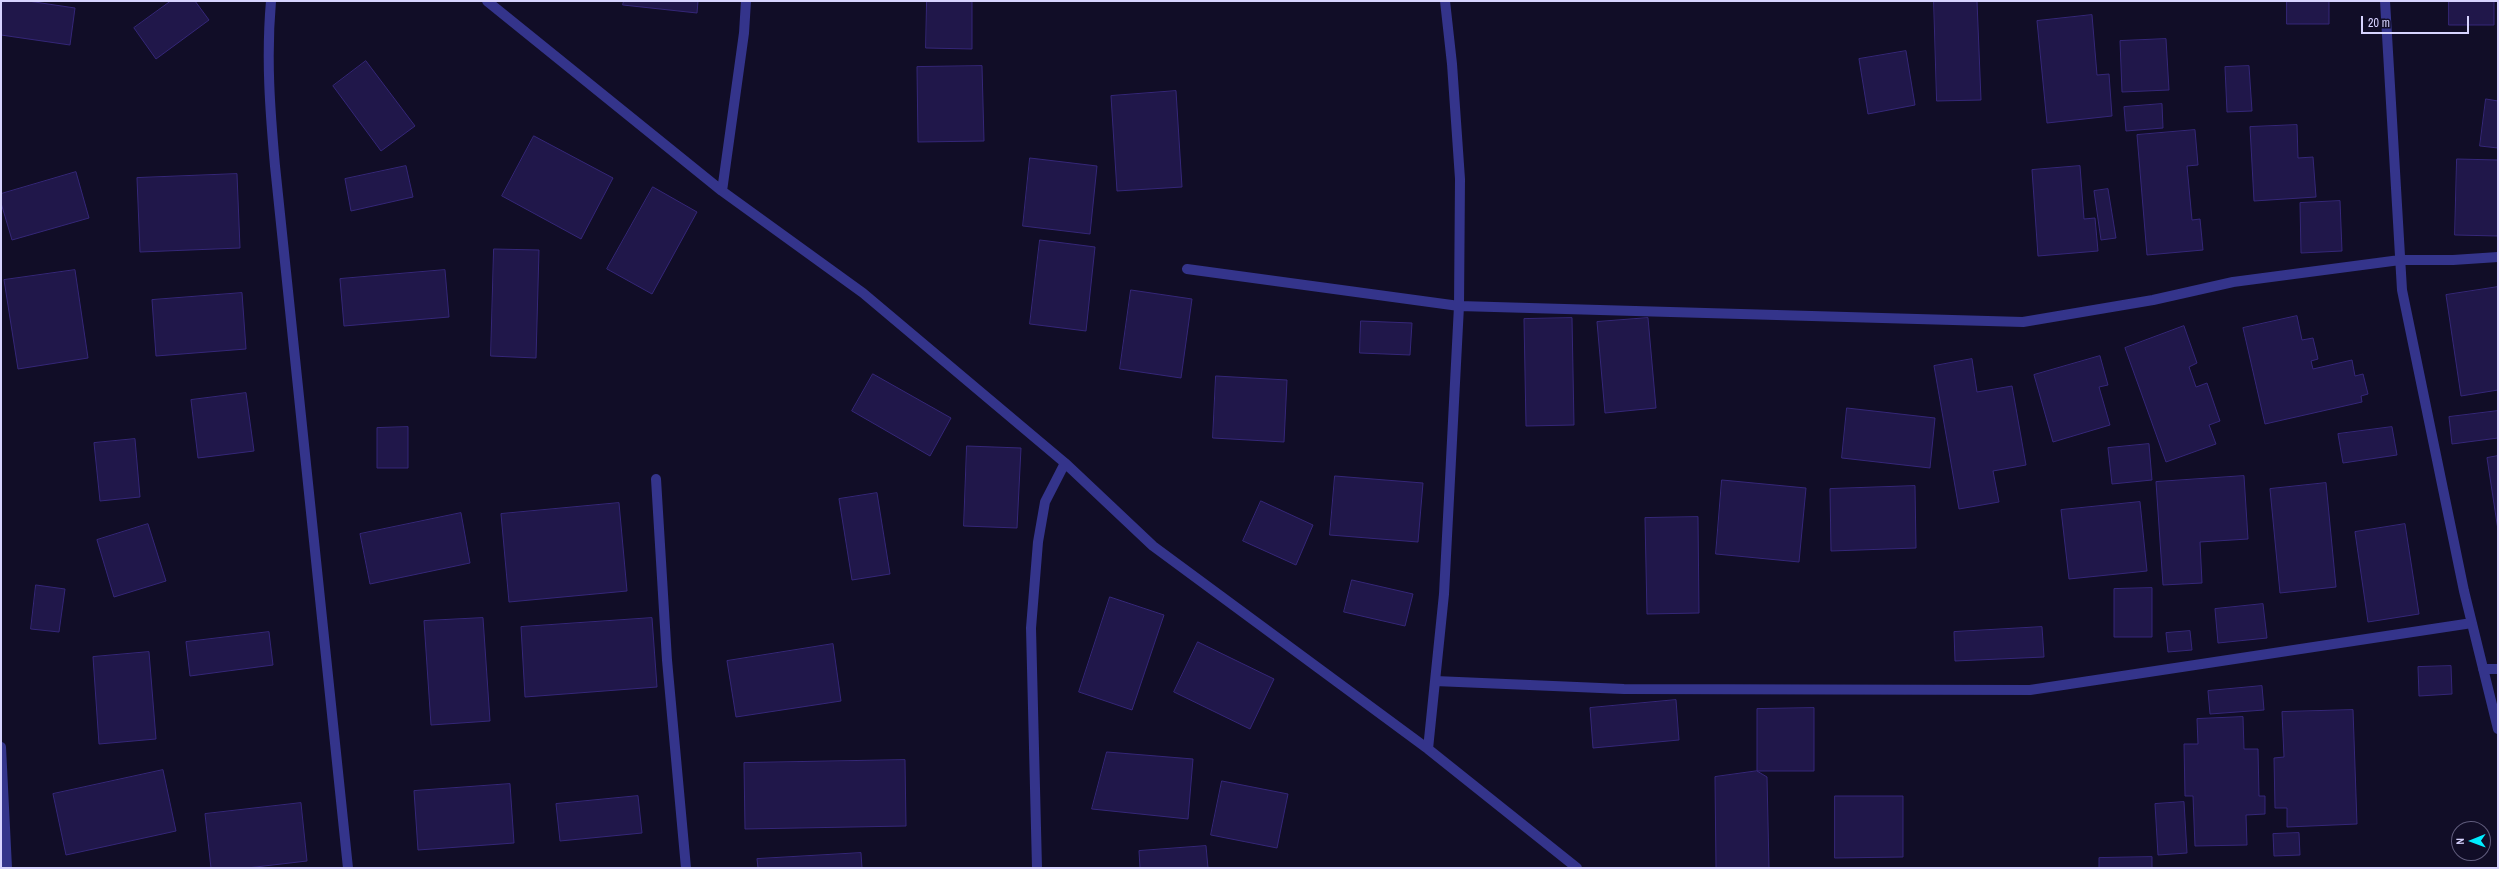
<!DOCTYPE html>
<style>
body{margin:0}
#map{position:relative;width:2499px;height:869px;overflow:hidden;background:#110d27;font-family:"Archivo Narrow",sans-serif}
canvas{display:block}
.frame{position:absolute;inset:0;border:2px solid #d7d3ff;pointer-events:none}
.north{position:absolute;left:2451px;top:821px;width:40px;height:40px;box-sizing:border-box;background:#110d27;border:1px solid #605c7d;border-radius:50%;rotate:269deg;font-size:11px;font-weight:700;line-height:16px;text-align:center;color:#d7d3ff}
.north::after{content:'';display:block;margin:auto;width:14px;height:18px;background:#00ecfe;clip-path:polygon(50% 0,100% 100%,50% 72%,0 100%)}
.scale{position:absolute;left:2361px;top:16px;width:108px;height:18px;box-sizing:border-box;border:2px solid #d7d3ff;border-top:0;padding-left:5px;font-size:12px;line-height:14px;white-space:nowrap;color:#d7d3ff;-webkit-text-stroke:3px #110d27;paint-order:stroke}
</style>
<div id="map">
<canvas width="2499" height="869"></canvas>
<div class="frame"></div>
<div class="north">N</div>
<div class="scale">20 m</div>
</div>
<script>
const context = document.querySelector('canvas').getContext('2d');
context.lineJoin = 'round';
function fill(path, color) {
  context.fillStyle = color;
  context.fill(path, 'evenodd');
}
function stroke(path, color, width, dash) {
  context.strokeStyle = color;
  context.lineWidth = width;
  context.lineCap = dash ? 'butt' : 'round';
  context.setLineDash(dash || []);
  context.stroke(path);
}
const building = new Path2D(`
 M 1,1 L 28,1 L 75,8 L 70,45 L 1,35 Z
 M 171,1 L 195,1 L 209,20 L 156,59 L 134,28 Z
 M 624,1 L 698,1 L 697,13 L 623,5 Z
 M 927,1 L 972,1 L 972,49 L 926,48 Z
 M 1934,1 L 1977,1 L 1981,100 L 1937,101 Z
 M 2287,1 L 2329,1 L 2329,24 L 2287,24 Z
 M 2449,1 L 2494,1 L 2494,25 L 2449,25 Z
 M 2092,15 L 2097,75 L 2109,74 L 2112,116 L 2047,123 L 2037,21 Z
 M 2166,39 L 2169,90 L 2122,92 L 2120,41 Z
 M 1906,51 L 1915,105 L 1868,114 L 1859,59 Z
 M 366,61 L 415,126 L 381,151 L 333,86 Z
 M 982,66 L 984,141 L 918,142 L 917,67 Z
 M 2249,66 L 2252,111 L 2227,112 L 2225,67 Z
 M 1176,91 L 1182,187 L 1117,191 L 1111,96 Z
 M 2486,99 L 2498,101 L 2498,148 L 2480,146 Z
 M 2162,104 L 2163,128 L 2126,131 L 2124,107 Z
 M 2297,125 L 2298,158 L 2313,157 L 2316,197 L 2254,201 L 2250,127 Z
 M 2195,130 L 2198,165 L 2187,166 L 2192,220 L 2200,219 L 2203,250 L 2147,255 L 2137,135 Z
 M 534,136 L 613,178 L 581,239 L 502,196 Z
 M 1030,158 L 1097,166 L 1090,234 L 1023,226 Z
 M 2457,159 L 2498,160 L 2498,236 L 2455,235 Z
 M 406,166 L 413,197 L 351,211 L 345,179 Z
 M 2080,166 L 2084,219 L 2095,218 L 2098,251 L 2038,256 L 2032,170 Z
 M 76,172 L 89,218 L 12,240 L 1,203 L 1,194 Z
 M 237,174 L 240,248 L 140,252 L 137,178 Z
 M 653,187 L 697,212 L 652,294 L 607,269 Z
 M 2108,189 L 2116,238 L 2101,240 L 2094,191 Z
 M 2340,201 L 2342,251 L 2301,253 L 2300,203 Z
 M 1040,240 L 1095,247 L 1086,331 L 1030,324 Z
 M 494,249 L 539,250 L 536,358 L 491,356 Z
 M 75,270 L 88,358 L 18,369 L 4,280 Z
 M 445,270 L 449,317 L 344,326 L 340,279 Z
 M 2498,287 L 2498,390 L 2461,396 L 2446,295 Z
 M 1131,290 L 1192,299 L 1181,378 L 1120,369 Z
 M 242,293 L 246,349 L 156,356 L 152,300 Z
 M 2297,316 L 2302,340 L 2313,338 L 2318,359 L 2311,361 L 2313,369 L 2352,360 L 2355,376 L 2363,374 L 2368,394 L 2361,396 L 2362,402 L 2265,424 L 2243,328 Z
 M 1572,318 L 1574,425 L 1526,426 L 1524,319 Z
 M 1648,318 L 1656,408 L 1605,413 L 1597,322 Z
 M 1361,321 L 1412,323 L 1410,355 L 1360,353 Z
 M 2184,326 L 2197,363 L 2189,367 L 2196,387 L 2207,383 L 2220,421 L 2209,425 L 2216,444 L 2166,462 L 2125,348 Z
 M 2100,356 L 2108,385 L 2099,387 L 2110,425 L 2053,442 L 2034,375 Z
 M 1972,359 L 1977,392 L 2012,386 L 2026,465 L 1993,471 L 1999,502 L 1959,509 L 1934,366 Z
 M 873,374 L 951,418 L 930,456 L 852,411 Z
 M 1216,376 L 1287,380 L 1284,442 L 1213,438 Z
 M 246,393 L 254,451 L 198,458 L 191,400 Z
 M 1847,408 L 1935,418 L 1930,468 L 1842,458 Z
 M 2498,411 L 2498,438 L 2452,444 L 2449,417 Z
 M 408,427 L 408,468 L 377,468 L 377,428 Z
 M 2392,427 L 2397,455 L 2343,463 L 2338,434 Z
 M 135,439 L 140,497 L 100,501 L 94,443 Z
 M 2149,444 L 2152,480 L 2112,484 L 2108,448 Z
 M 967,446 L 1021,448 L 1017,528 L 964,526 Z
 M 2498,456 L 2498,530 L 2487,458 Z
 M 1335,476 L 1423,483 L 1418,542 L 1330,535 Z
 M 2244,476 L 2248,539 L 2200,542 L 2202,583 L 2163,585 L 2156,482 Z
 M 1722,480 L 1806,488 L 1799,562 L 1716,554 Z
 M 2326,483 L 2336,587 L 2280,593 L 2270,489 Z
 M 1915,486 L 1916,548 L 1831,551 L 1830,489 Z
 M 877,493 L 890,574 L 852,580 L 839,499 Z
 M 1261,501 L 1313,525 L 1296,565 L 1243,541 Z
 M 2140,502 L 2147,571 L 2069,579 L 2061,510 Z
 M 619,503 L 627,591 L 509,602 L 501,514 Z
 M 461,513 L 470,563 L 370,584 L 360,534 Z
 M 1698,517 L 1699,613 L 1647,614 L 1645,518 Z
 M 148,524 L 166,581 L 114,597 L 97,540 Z
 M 2405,524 L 2419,614 L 2368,622 L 2355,532 Z
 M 1352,580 L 1413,594 L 1405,626 L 1344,612 Z
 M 36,585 L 65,589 L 59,632 L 31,629 Z
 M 2152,588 L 2152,637 L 2114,637 L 2114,589 Z
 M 1110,597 L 1164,615 L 1132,710 L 1079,692 Z
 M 2263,604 L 2267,638 L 2218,643 L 2215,609 Z
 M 483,618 L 490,721 L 431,725 L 424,621 Z
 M 652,618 L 657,687 L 525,697 L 521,627 Z
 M 2042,627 L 2044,657 L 1955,661 L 1954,632 Z
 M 2190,631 L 2192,650 L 2168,652 L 2166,633 Z
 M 269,632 L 273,665 L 190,676 L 186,642 Z
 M 1198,642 L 1274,679 L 1250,729 L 1174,692 Z
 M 833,644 L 841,701 L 736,717 L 727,661 Z
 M 149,652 L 156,739 L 99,744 L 93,657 Z
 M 2451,666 L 2452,694 L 2419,696 L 2418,667 Z
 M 2262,686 L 2264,710 L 2210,714 L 2208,691 Z
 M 1676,700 L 1679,740 L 1593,748 L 1590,708 Z
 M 1814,708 L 1814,771 L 1757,771 L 1757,709 Z
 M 2353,710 L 2357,824 L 2287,827 L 2287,808 L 2275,808 L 2274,758 L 2284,757 L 2282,712 Z
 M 2243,717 L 2244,749 L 2258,749 L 2259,796 L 2265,796 L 2265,814 L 2246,815 L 2247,845 L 2195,846 L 2193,796 L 2185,796 L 2184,744 L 2198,744 L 2197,719 Z
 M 1107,752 L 1193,759 L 1188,819 L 1092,809 Z
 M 905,760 L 906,826 L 745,829 L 744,763 Z
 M 163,770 L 176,831 L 66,855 L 53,794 Z
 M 1757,771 L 1767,777 L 1769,868 L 1716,868 L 1715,777 Z
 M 1222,781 L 1288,794 L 1277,848 L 1211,835 Z
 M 510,784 L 514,843 L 418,850 L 414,791 Z
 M 638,796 L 642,833 L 560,841 L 556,804 Z
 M 1835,796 L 1903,796 L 1903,857 L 1835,858 Z
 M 2184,802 L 2187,853 L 2158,855 L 2155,804 Z
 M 301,803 L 307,861 L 247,868 L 211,868 L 205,814 Z
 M 2299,833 L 2300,855 L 2274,856 L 2273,834 Z
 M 1206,846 L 1208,868 L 1140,868 L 1139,851 Z
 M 861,853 L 862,868 L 758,868 L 757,859 Z
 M 2152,857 L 2152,868 L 2099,868 L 2099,858 Z`);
fill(building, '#20174a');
stroke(building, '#352778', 1);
stroke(new Path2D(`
 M 656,479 L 667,660 L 686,868`), '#34348b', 10);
stroke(new Path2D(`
 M 271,1 C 266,58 270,110 275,166 L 348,868
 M 487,1 L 722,191 L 863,293 L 1065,463 L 1153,546 L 1428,749 L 1577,868
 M 2385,1 L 2402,290 L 2464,591 L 2498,729
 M 722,191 L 744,33 L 746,1
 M 1187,269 L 1459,306 L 2023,322 L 2153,300 L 2233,282 L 2400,260 L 2453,260 L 2498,257
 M 2483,669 L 2498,669
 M 1435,681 L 1624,689 L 2030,690 L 2472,623
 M 1,747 L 7,868
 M 1428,749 L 1444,594 L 1459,306 L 1460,179 L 1452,64 L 1445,1
 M 1037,868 L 1031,628 L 1038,542 L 1045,502 L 1065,463`), '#34348b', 10);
</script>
